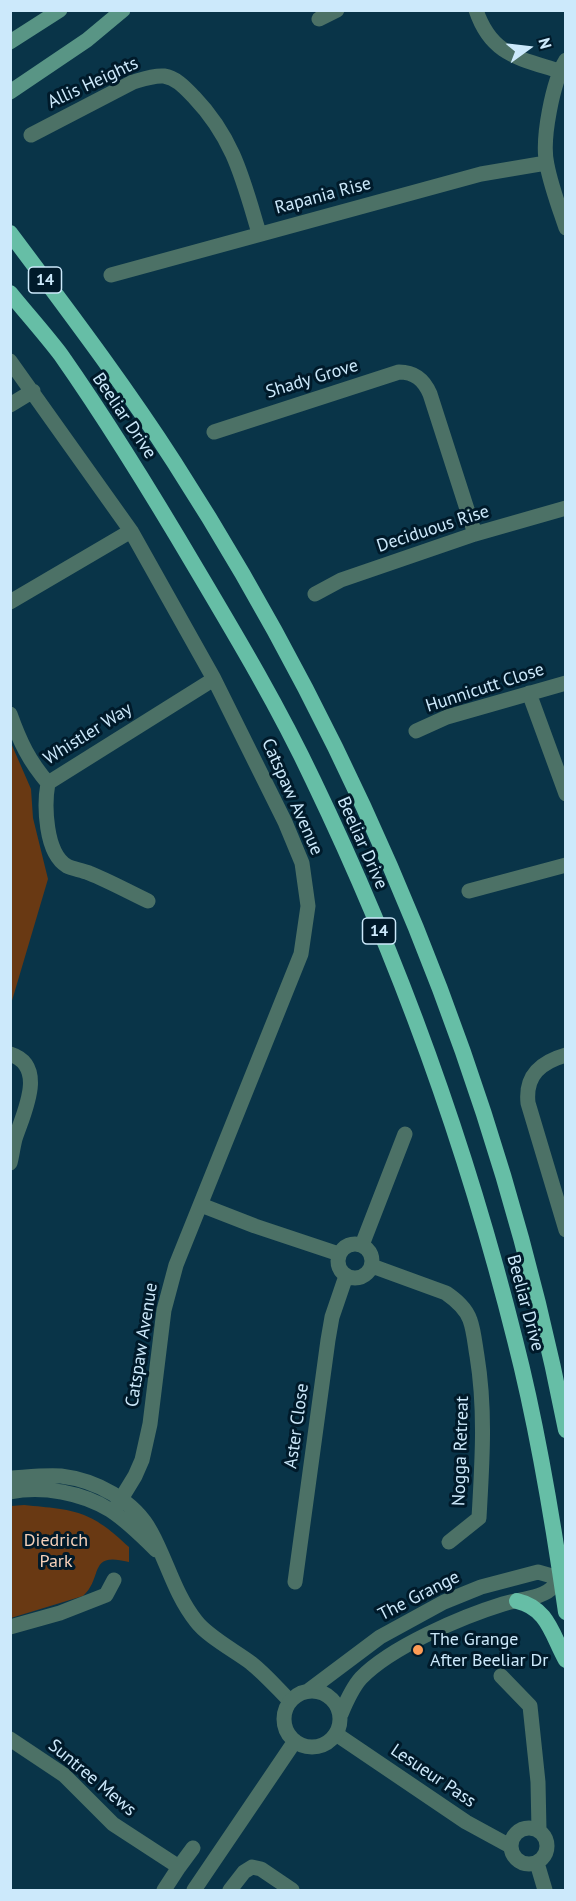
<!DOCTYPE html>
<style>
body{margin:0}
#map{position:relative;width:576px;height:1901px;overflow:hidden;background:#093448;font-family:"PT Sans",sans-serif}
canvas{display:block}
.frame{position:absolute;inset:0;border:12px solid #cce9fb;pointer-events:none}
.north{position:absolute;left:498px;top:18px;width:60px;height:60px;-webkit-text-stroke:4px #001a2a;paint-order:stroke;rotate:75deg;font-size:16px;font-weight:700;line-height:24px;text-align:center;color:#cce9fb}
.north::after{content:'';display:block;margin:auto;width:21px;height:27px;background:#cce9fb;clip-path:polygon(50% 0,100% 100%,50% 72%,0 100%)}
</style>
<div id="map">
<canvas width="576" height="1901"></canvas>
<div class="frame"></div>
<div class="north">N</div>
</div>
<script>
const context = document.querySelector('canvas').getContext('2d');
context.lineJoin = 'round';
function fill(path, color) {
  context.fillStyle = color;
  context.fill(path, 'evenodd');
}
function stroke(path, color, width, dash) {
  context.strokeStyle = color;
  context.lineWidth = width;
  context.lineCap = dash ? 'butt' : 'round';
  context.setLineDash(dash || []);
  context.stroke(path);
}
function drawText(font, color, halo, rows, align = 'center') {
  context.font = font + ' "PT Sans",sans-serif';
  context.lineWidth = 6;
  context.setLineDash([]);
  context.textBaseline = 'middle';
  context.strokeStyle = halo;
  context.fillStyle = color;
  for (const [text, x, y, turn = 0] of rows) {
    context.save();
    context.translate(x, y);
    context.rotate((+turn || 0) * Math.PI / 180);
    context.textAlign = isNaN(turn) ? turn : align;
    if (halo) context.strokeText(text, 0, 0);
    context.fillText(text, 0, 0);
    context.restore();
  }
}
fill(new Path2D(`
 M 11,743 L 31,789 L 33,818 L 48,879 L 11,1004 Z
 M 24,1505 C 76,1510 90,1510 129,1547 L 129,1562 C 87,1551 104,1577 83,1596 L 11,1618 L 11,1506 Z`), '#693913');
stroke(new Path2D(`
 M 476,10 C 491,55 519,58 559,71
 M 319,19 L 337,10
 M 566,60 C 553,81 541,140 547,165 C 551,186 559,207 566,228
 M 31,135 L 133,82 C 143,79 154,75 164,76 C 177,78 186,89 194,97 C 234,139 243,180 259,233
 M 111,275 L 481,174 L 546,163
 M 10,361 L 131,531 L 214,679 L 285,822 L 302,863 L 308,906 L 301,954 L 176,1265 L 164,1310 L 150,1424 L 142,1460 L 135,1476 L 113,1512
 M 10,405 L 33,391
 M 214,432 L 399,372 C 415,372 424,380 430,394 L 475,534
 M 315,594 L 341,580 L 475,534 L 566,508
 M 10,602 L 131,531
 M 529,693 L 566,794
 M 10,714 C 20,742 29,761 48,783
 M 416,731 L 447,717 L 566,683
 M 469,891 L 566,865
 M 148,901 C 129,892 109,881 89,873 C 82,870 73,869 67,866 C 45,853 44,805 48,783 L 214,679
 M 10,1054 C 48,1066 23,1114 15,1139 C 13,1147 12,1155 10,1163
 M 566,1055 C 541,1062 525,1075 528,1103 L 566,1230
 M 201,1205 L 255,1226 L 339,1254
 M338 1261a17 17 0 1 1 34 0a17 17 0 1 1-34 0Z
 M 362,1245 L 405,1134
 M 372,1266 L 446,1293 C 456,1300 466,1308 470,1320 C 474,1331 475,1345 477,1356 C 486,1411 482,1464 479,1518 L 449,1542
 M 10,1478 C 27,1477 44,1475 61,1476 C 95,1480 134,1500 151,1532 C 167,1561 175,1595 196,1621 C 207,1636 235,1651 251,1663 C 265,1674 277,1688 290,1701
 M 10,1492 C 42,1485 83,1493 110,1510 C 127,1521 142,1536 156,1550
 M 295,1582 L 328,1340 L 332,1317 L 346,1276
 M 10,1627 L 60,1613 L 106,1595 L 114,1580
 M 501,1676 L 530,1706 L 538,1782 L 539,1830
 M 336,1734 L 466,1822 L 510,1846
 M 10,1739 L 64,1775 L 113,1824 L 179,1867 L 164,1890
 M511 1846a18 18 0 1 1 36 0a18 18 0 1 1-36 0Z
 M 537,1863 L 545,1890
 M 179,1867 L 193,1848
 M 230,1890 L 244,1872 L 252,1867 L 261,1869 L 292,1890`), '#4c7166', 15);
stroke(new Path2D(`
 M284 1719a28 28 0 1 1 56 0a28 28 0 1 1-56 0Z
 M 308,1691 L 380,1637 L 444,1602 L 481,1587 L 538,1572 L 566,1580
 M 341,1714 C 346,1702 352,1688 361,1678 C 391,1647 461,1617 503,1604 C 519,1599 543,1599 554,1586 C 558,1582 562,1576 566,1572
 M 194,1890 L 295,1741`), '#4c7166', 15);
stroke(new Path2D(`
 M 10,42 L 60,10
 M 10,92 L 87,40 L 123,10`), '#599585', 15);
stroke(new Path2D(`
 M 10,233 C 66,308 123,383 174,462 C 363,755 499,1087 566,1430
 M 10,293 C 27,314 45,334 61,355 C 110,425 154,497 197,570 C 238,639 279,708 313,780 C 399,959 467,1148 515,1340 C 538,1429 553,1521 566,1612
 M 517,1601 C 548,1608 552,1635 566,1660`), '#66bea6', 16);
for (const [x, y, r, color] of [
 [418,1650,6,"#fd9c56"]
]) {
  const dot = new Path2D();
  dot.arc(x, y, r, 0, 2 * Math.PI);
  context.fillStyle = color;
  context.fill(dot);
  stroke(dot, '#001a2a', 2);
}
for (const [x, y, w] of [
 [45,280,33],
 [379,931,33]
]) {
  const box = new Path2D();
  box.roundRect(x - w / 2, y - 13, w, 26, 4.5);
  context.fillStyle = '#001a2a';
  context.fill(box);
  stroke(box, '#cce9fb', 1.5);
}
drawText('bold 16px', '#cce9fb', null, [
 ["14",45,280],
 ["14",379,931]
]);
drawText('18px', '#cce9fb', '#001a2a', [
 ["Allis Heights",93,83,-25],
 ["Rapania Rise",323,196,-15],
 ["Shady Grove",312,379,-17],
 ["Beeliar Drive",124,416,56],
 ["Deciduous Rise",433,529,-18],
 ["Hunnicutt Close",485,688,-18],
 ["Whistler Way",88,734,-32],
 ["Catspaw Avenue",292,797,66],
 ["Beeliar Drive",362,843,66],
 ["Beeliar Drive",525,1303,75],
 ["Catspaw Avenue",142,1345,-81],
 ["Aster Close",297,1426,-82],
 ["Nogga Retreat",461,1451,-88],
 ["The Grange",419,1596,-27],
 ["Lesueur Pass",433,1776,34],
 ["Suntree Mews",92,1778,40]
]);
drawText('18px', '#f5d0b9', '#001a2a', [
 ["Diedrich",56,1541],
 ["Park",56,1562]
]);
drawText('18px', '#cce9fb', '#001a2a', [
 ["The Grange",430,1640],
 ["After Beeliar Dr",430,1661]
], 'left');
</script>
